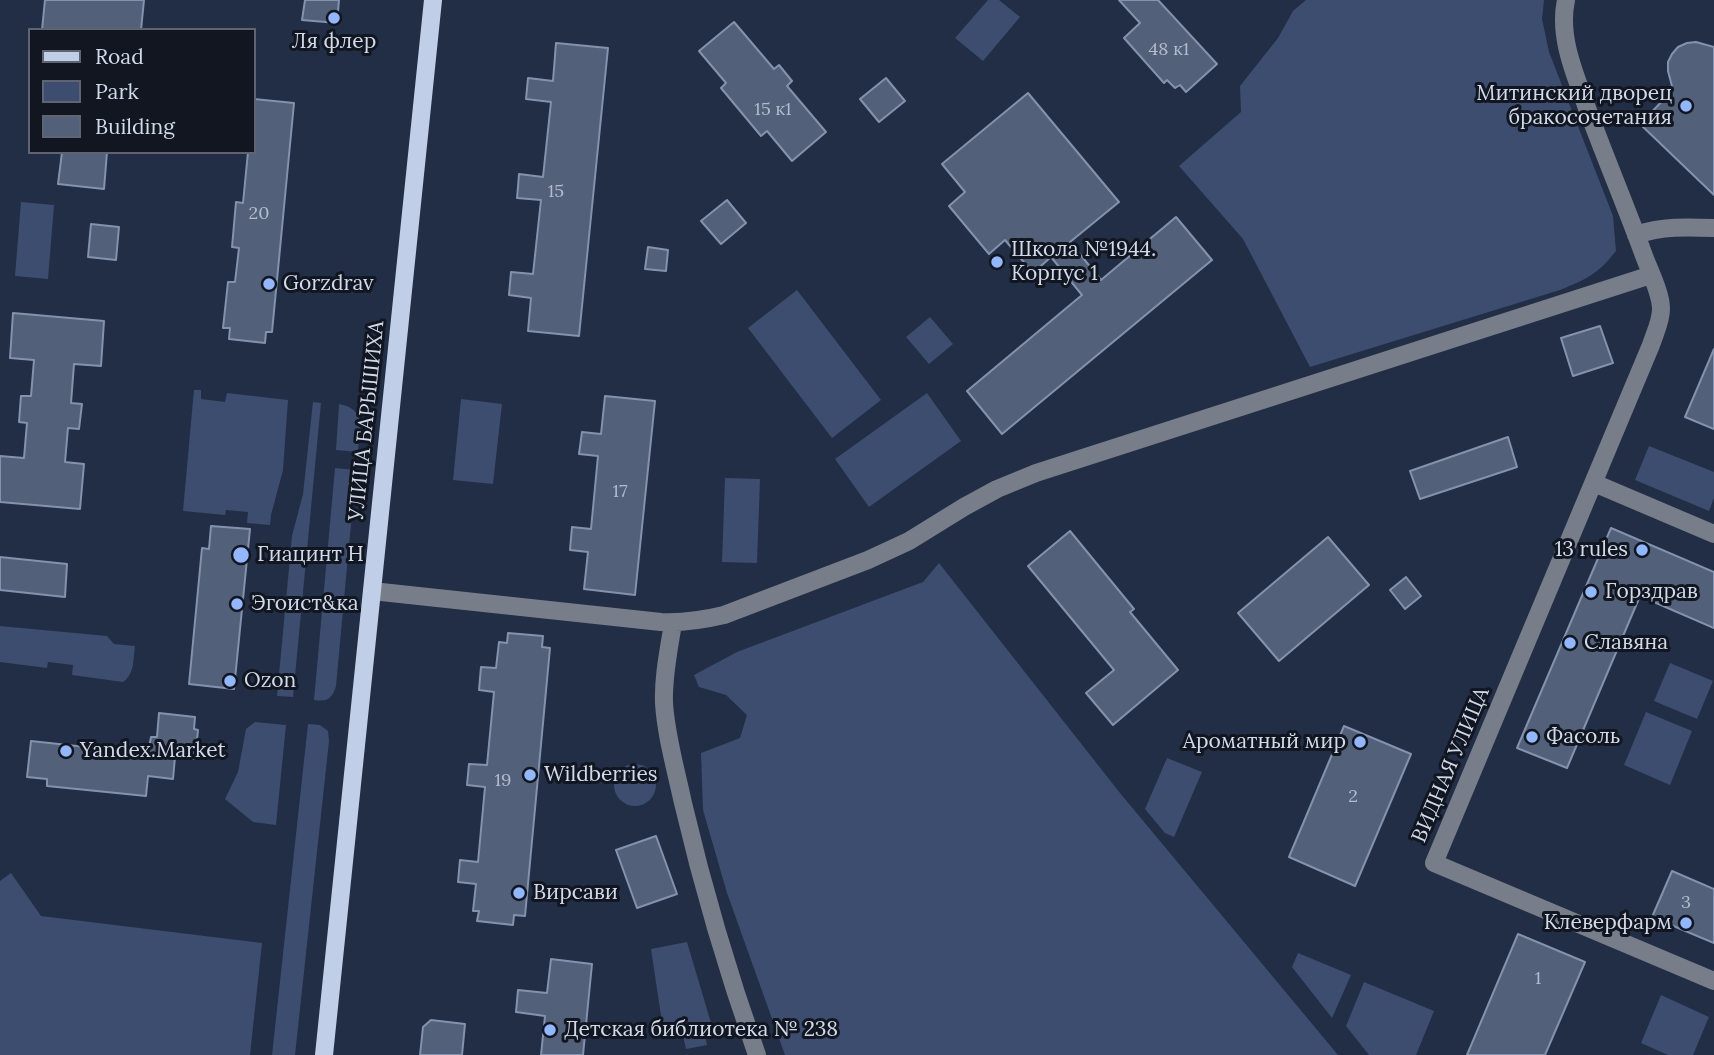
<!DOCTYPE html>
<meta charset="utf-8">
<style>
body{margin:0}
#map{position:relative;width:1714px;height:1055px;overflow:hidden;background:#222e45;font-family:Lora,serif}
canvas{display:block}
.legend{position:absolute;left:28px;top:28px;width:228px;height:126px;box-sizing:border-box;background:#111621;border:2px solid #5e6471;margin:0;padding:9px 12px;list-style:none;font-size:21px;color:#d2daea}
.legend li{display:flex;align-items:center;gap:14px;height:35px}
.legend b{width:35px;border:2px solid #5e6471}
</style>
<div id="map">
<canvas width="1714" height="1055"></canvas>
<ul class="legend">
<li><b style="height:9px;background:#c0cee7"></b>Road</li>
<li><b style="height:19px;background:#3c4d6f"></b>Park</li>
<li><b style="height:19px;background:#526079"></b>Building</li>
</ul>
</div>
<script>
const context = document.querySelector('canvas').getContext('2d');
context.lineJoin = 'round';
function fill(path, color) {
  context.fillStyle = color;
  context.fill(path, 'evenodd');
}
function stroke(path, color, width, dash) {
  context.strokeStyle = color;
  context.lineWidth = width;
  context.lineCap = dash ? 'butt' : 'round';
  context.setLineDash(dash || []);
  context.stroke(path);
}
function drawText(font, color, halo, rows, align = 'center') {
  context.font = font + ' Lora,serif';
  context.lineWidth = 6;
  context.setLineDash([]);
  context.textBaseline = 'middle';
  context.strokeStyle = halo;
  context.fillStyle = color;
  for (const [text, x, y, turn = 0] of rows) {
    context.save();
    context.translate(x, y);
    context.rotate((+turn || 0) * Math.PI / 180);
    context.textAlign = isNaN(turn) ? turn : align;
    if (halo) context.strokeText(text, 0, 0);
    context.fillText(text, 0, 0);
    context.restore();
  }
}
fill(new Path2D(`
 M 988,0 L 999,0 L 1020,17 L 983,61 L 955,38 Z
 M 1306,0 L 1544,0 L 1542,19 L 1549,52 L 1613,216 L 1616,251 C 1598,274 1587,279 1560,290 L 1310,367 L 1243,239 L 1179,166 L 1241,112 L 1240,86 L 1278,38 L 1293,11 Z
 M 21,202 L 54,205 L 48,279 L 15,276 Z
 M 797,290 L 881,400 L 832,438 L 748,328 Z
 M 930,317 L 953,344 L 929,364 L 906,337 Z
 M 194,390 L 201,390 L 201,399 L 225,402 L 227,393 L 288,400 L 283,470 L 271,515 L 270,525 L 247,523 L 248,512 L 226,510 L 225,515 L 183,511 Z
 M 927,393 L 961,441 L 869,507 L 835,459 Z
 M 461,399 L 502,404 L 493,484 L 453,480 Z
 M 313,402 L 321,403 L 293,697 L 277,696 L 292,536 L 303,494 Z
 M 339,404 C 368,410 360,429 358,452 L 336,450 Z
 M 1649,446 L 1714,472 L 1714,498 L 1709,511 L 1635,480 Z
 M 335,468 L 356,470 L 336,686 C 332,699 327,702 314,700 Z
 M 725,478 L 760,479 L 757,563 L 722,562 Z
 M 939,563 L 1120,793 L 1338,1055 L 785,1055 L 727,893 L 703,810 L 701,753 L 740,738 L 747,715 L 726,695 L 699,687 L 694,675 L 737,652 L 923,582 Z
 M 0,626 L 107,636 L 114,644 L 135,646 C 133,659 135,674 123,682 L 72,675 L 73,665 L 48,662 L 47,668 L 0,662 Z
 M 1670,663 L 1713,681 L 1697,719 L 1654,701 Z
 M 1646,712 L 1692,731 L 1670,785 L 1624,765 Z
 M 255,722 L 286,725 L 276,825 L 253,822 L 225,799 L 238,772 L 246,729 Z
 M 308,724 L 320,725 L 328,731 L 329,741 L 295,1055 L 272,1055 Z
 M 1167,758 L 1202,772 L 1174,837 L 1165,833 L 1145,809 Z
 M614 785a21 21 0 1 1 42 0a21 21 0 1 1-42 0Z
 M 11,873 L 41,916 L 262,943 L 250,1055 L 0,1055 L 0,881 Z
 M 687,942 L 711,1023 L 703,1025 L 707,1045 L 686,1049 L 681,1026 L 663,1029 L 651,949 Z
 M 1298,953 L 1351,975 L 1332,1018 L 1292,967 Z
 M 1364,982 L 1434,1011 L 1416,1055 L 1369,1055 L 1346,1026 Z
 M 1661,995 L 1709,1017 L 1693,1055 L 1668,1055 L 1641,1043 Z`), '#3c4d6f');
const building = new Path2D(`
 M 45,0 L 144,0 L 141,30 L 42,30 Z
 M 305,0 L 339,0 L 337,23 L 302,20 Z
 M 1119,0 L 1158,0 L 1217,64 L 1186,92 L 1180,85 L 1175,88 L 1167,80 L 1164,83 L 1124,38 L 1140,23 Z
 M 734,22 L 774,69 L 779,65 L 792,81 L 787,86 L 826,132 L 792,161 L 767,131 L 761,136 L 721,88 L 726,83 L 699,51 Z
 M 1696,42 L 1714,47 L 1714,195 L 1640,124 L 1673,90 L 1668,71 L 1668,62 L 1672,54 L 1678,47 L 1687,43 Z
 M 556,43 L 608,48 L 579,336 L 528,331 L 531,298 L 509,295 L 511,272 L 533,274 L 541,200 L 517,198 L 518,187 L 519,174 L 543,177 L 551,102 L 526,99 L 528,78 L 553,81 Z
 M 886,78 L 905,101 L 879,122 L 860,99 Z
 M 1028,93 L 1119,202 L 1070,242 L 1101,280 L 1176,217 L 1212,260 L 1002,434 L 967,391 L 1082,295 L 1051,257 L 1033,273 L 1005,240 L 989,254 L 949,206 L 965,192 L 942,164 Z
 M 254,99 L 294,103 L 272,332 L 266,332 L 265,343 L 229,339 L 230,328 L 223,328 L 228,282 L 235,282 L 239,248 L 232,247 L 236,202 L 243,203 L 248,152 L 254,152 Z
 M 62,152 L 107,152 L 104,189 L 58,184 Z
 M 727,200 L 746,223 L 721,244 L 701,221 Z
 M 91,224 L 119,227 L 116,260 L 88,257 Z
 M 648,247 L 668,250 L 666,271 L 645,269 Z
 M 13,313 L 104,321 L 101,366 L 74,364 L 71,403 L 82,404 L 79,429 L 68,428 L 65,462 L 84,464 L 80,509 L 0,502 L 0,456 L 24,458 L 27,423 L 19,422 L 21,396 L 31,396 L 34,360 L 10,358 Z
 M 1600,326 L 1613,363 L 1573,376 L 1561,338 Z
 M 1714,349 L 1714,429 L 1685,417 Z
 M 605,396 L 655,401 L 635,595 L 584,589 L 588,552 L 570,550 L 572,527 L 591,529 L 598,456 L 579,454 L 582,432 L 601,434 Z
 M 1508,437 L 1517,467 L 1420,499 L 1410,471 Z
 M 211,526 L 250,529 L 234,689 L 189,684 L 202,548 L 209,549 Z
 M 1611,528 L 1714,572 L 1714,628 L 1640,596 L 1567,768 L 1517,748 Z
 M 1070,531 L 1134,609 L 1130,612 L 1178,670 L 1113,725 L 1086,693 L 1114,670 L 1028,566 Z
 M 1328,537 L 1369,585 L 1279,661 L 1238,613 Z
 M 0,557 L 67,564 L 65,597 L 0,590 Z
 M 1406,577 L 1421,596 L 1405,609 L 1390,590 Z
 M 508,633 L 543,636 L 542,647 L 550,648 L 525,916 L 514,915 L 513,925 L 477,921 L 479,911 L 473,911 L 476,884 L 458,882 L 460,860 L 478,862 L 485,787 L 467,785 L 469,764 L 487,765 L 494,692 L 479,690 L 481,667 L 496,668 L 499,642 L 507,643 Z
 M 159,713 L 195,717 L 194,729 L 198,730 L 195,759 L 175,757 L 173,779 L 148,776 L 146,796 L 47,786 L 47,779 L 27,777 L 31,741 L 123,751 L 124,745 L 149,748 L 151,737 L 157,737 Z
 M 1344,726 L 1411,754 L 1355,886 L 1289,857 Z
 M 656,836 L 677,894 L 637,908 L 616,850 Z
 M 1672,871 L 1714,889 L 1714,943 L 1652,917 Z
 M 1518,934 L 1585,962 L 1545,1055 L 1467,1055 Z
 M 551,959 L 592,964 L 583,1055 L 541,1055 L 545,1016 L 516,1012 L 518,990 L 547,993 Z
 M 431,1020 L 465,1024 L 462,1055 L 420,1055 L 423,1027 Z`);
fill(building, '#526079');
stroke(building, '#8392ae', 2);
stroke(new Path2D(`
 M 1566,0 C 1558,37 1575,74 1587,108 C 1605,157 1625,204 1643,253 C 1648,268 1661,292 1661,309 C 1661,321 1655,333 1651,345 L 1434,863 L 1714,981
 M 1636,235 C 1662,226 1687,227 1714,228
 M 1594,483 L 1714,534
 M 372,591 L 661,622 C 682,623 703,620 724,615 L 868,560 L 909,541 L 964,507 L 997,489 L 1036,473 L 1651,275
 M 673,623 C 669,649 663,676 664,703 C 666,736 676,770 683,803 C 703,888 728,973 757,1055`), '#777e8a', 18);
stroke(new Path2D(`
 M 324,1055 L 433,0`), '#c0cee7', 18);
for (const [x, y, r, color] of [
 [334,18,7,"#93b7fd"],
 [1686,106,7,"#93b7fd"],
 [997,262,7,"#93b7fd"],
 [269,284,7,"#93b7fd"],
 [1642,550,7,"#93b7fd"],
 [241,555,9,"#93b7fd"],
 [1591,592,7,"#93b7fd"],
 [237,604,7,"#93b7fd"],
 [1570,643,7,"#93b7fd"],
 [230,681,7,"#93b7fd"],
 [1532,737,7,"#93b7fd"],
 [1360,742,7,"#93b7fd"],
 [66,751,7,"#93b7fd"],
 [530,775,7,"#93b7fd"],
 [519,893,7,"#93b7fd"],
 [1686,923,7,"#93b7fd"],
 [550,1030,7,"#93b7fd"]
]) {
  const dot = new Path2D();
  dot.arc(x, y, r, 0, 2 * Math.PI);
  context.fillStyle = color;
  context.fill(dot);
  stroke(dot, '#111621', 2.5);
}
drawText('18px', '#b2bcce', null, [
 ["48 к1",1169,50],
 ["15 к1",773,110],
 ["15",556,192],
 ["20",259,214],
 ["17",620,492],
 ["19",503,781],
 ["2",1353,797],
 ["3",1686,903],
 ["1",1538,979]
]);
drawText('21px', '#d2daea', '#111621', [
 ["Ля флер",334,42,"center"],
 ["Митинский дворец",1672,94,"right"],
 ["бракосочетания",1672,118,"right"],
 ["Школа №1944.",1011,250],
 ["Корпус 1",1011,274],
 ["Gorzdrav",283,284],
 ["13 rules",1628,550,"right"],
 ["Гиацинт Н",257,555],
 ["Горздрав",1605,592],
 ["Эгоист&ка",251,604],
 ["Славяна",1584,643],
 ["Ozon",244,681],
 ["Фасоль",1546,737],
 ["Ароматный мир",1346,742,"right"],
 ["Yandex.Market",80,751],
 ["Wildberries",544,775],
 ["Вирсави",533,893],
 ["Клеверфарм",1672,923,"right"],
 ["Детская библиотека № 238",564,1030]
], 'left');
drawText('21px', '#d2daea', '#111621', [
 ["УЛИЦА БАРЫШИХА",367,421,-84],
 ["ВИДНАЯ УЛИЦА",1451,765,-67]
]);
</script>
